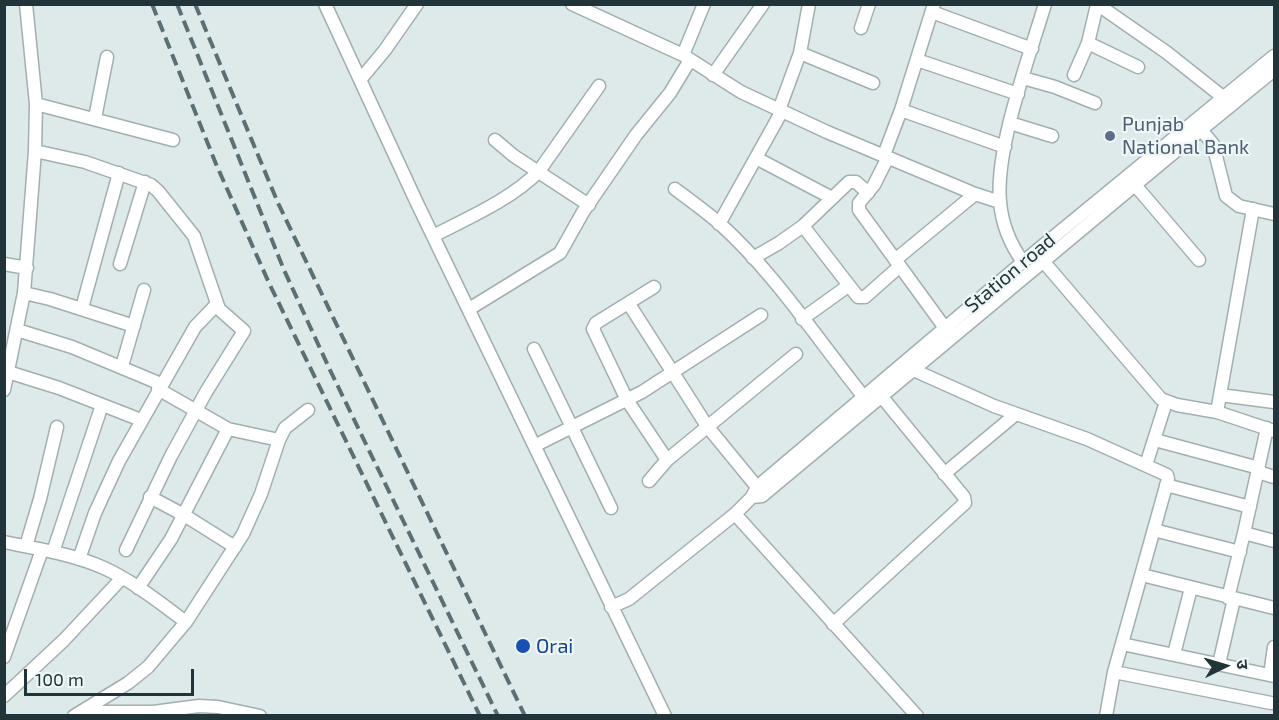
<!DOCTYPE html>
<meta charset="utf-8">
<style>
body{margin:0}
#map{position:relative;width:1279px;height:720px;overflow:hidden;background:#dee9e9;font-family:"Exo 2","Noto Sans Devanagari",sans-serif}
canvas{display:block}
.frame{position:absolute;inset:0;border:6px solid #203439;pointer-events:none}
.north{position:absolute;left:1195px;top:636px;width:60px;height:60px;-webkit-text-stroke:4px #eef6f6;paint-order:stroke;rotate:85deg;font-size:16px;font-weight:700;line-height:24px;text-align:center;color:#203439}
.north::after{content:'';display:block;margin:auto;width:21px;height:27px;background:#203439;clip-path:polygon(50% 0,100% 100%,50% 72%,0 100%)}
.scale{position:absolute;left:24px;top:669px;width:170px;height:27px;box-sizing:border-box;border:3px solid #203439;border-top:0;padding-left:8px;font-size:18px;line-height:21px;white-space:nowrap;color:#203439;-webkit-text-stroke:4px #eef6f6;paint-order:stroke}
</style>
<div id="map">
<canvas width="1279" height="720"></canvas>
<div class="frame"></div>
<div class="north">उ</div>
<div class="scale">100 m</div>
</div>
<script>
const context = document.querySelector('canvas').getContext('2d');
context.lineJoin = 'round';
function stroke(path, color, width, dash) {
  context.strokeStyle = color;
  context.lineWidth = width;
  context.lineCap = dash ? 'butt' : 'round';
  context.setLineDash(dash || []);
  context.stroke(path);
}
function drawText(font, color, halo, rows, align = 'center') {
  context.font = font + ' "Exo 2",sans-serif';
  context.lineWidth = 4.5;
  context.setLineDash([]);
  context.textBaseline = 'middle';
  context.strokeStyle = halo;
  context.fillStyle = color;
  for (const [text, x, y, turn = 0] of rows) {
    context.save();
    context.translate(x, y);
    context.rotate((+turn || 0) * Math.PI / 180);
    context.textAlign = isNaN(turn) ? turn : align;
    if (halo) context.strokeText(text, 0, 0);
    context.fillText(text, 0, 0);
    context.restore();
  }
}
const minor = new Path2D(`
 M 325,4 L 416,201 L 665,716
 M 572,4 L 683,55 L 741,92 L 827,132 L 975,194 L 1000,202
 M 1097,4 L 1166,52 L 1224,98
 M 932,12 L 1032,49
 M 861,28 L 869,4
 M 1088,43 L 1138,67
 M 800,53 L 873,83
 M 683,55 L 704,4
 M 917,60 L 1018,94
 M 713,75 L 763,4
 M 1074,75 L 1088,43 L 1097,5
 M 1023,78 L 1055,87 L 1095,103
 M 360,80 L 385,50 L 417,4
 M 36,104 L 173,140
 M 779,110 L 800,53 L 809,4
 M 901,110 L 1005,147
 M 95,118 L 107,57
 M 1010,123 L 1052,136
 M 1197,125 L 1213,144 L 1226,196 L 1239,206 L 1274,214
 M 495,140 L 514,156 L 589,205
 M 35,151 L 85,162 L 151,185 L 158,191 L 194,236 L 219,309 L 244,331 L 206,392 L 171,456 L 126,550
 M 884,155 L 901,110 L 934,4
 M 888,157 L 874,185 L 859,203 L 859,210 L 945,328
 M 756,158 L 832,198
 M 1135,185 L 1199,260
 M 675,189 C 690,200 705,211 719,223 C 773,271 818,340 864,397
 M 719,224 L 782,111
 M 803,226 L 858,297 L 865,297 L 900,266
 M 433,236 C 468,218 512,199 539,171 L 599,86
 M 753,258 L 779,243 L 803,226 L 849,182 L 856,182 L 868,193
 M 895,260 L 975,194
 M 1043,261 L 1161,399 L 1177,405 L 1217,412 L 1274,431
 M 1023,262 C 1010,244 1002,224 1000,202 C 995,148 1029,58 1045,4
 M 4,264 L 27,268
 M 120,264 L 145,182
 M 654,287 L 596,323 L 593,329 L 627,400 L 667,460
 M 24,293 L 50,299 L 134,326
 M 629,304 L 707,426 L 757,487
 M 82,308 L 119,173
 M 469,309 L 560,253 L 583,212 L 636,135 L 670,93 L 690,60
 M 802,319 L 848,286
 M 17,330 L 72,347 L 161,384
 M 534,349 L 611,508
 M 122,366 L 144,290
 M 909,368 L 994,406 L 1087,439 L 1167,475 L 1168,479 L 1114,672 L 1106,716
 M 8,372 L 59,388 L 141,420
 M 158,389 L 228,429 L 279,440
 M 4,390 L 24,293 L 35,151 L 36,104 L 26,4
 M 1220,395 L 1274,402
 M 1217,412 L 1253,209
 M 1155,440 L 1259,468
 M 536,445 L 642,392 L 761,315
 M 1146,465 L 1166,402
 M 1258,472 L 1274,477
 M 944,474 L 1016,414
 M 649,481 L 667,460 L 796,354
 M 1166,485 L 1250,507
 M 150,497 L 184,515 L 235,547
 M 752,497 L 762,496 L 1201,130 L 1274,70
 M 735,514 L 917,716
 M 1154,530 L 1240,552
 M 1244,533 L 1274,541
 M 4,542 C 37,549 73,554 104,568 C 133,581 160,603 186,622
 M 26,546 L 40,499 L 57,427
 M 53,552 L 102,405
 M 79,559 L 95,513 L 119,461 L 195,327 L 217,304
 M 1142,575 L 1274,608
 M 138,588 L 171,539 L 228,429
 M 1228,598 L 1244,533 L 1267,428
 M 611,607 L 629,599 L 735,514 L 752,497 L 757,487 L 1023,262 L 1274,56
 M 833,624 L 965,503 L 964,497 L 882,397
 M 1122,644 L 1274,676
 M 1174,654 L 1191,588
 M 4,657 L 42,550
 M 1219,664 L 1234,599
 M 1114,672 L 1271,703
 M 1270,675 L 1274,647
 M 4,696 L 64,640 L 122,578
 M 83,712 L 153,712 L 199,706 L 218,707 L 260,716
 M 74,716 L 128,683 L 148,667 L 186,622 L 243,534 L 261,494 L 279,440 L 285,428 L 308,410`);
stroke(minor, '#a1afb1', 15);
stroke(minor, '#fff', 12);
stroke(new Path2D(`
 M 152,4 L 216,164 L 269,283 L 480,716
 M 177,4 L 284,270 L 330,370 L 498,716
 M 195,4 L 278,203 L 525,716`), '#5a7075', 4, [12, 6]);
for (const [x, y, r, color] of [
 [1110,136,6,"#5c6f8a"],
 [523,646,8,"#1a4fb4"]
]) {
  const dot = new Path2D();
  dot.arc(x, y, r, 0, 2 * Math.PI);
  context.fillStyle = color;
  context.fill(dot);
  stroke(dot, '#eef6f6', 2);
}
drawText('20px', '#4e5e75', '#eef6f6', [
 ["Punjab",1122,124],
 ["National Bank",1122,147]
], 'left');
drawText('20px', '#203439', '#eef6f6', [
 ["Station road",1010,273,-40]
]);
drawText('20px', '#164399', '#eef6f6', [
 ["Orai",536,646]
], 'left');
</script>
